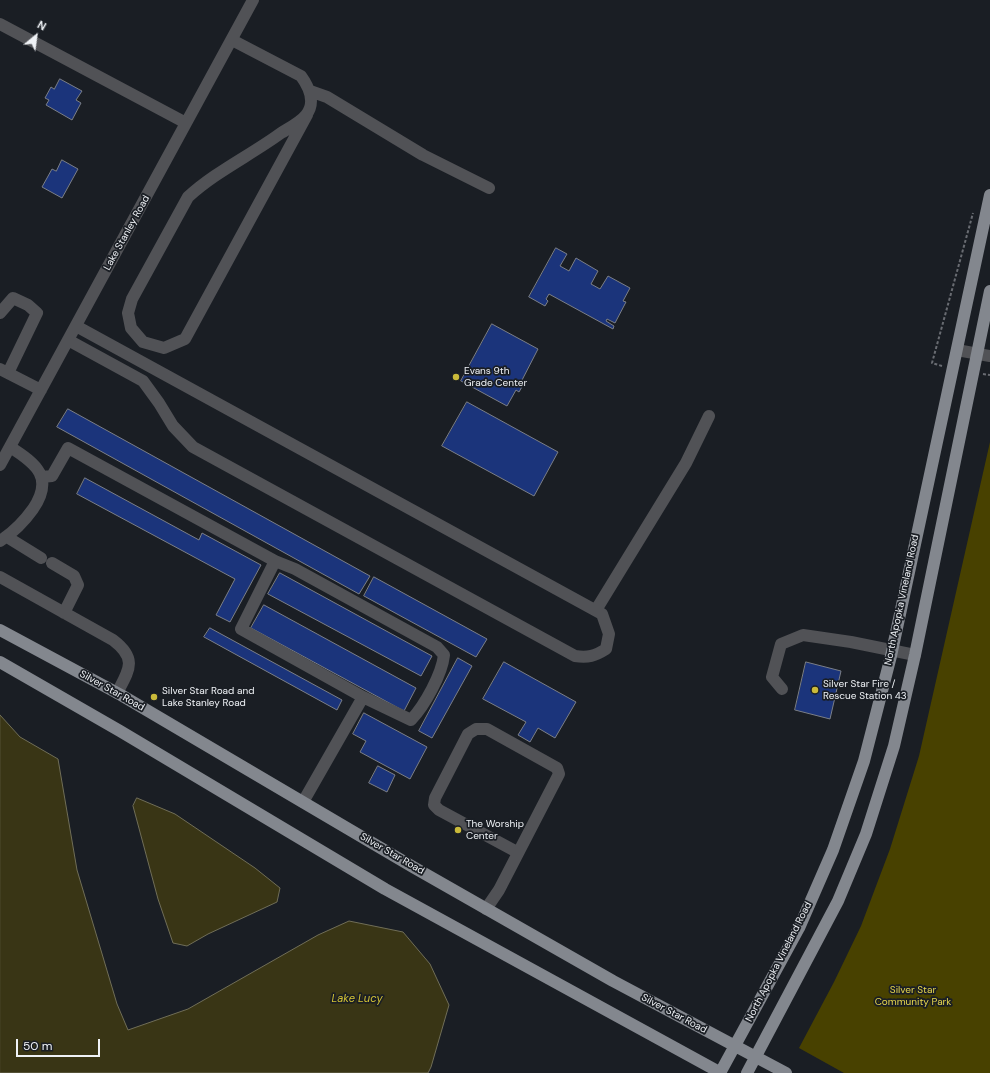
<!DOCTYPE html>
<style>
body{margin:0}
#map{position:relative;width:990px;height:1073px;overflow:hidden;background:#1a1e24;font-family:"DM Sans",sans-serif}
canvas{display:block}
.north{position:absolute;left:16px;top:16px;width:40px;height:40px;-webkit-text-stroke:3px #1a1e24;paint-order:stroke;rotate:29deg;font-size:11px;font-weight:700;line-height:16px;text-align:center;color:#eff2f6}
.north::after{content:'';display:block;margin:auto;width:14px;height:18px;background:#eff2f6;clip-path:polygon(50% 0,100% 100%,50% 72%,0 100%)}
.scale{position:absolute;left:16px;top:1039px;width:84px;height:18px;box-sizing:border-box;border:2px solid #eff2f6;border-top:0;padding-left:5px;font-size:12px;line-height:14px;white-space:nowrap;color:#eff2f6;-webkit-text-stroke:3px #1a1e24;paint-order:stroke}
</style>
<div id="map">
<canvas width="990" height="1073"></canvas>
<div class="north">N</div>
<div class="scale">50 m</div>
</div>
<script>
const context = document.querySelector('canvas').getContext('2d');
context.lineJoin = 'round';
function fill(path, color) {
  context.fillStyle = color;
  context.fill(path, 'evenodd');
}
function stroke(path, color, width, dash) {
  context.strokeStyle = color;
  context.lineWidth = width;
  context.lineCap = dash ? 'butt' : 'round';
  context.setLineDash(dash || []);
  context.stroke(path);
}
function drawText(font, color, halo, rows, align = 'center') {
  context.font = font + ' "DM Sans",sans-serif';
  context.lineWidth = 3.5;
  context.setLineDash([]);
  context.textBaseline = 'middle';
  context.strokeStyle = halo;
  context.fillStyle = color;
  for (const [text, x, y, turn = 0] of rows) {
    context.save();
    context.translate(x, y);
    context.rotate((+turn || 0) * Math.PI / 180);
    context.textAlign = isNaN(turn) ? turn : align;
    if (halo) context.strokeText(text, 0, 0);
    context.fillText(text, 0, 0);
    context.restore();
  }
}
fill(new Path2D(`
 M 990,442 L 990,1073 L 844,1073 L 799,1048 L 834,982 L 861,926 L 890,849 L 919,756 Z`), '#484100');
const water = new Path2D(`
 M 0,715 L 20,737 L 58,759 L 77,870 L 117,1004 L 128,1030 L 188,1009 L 318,935 L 349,921 L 403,932 L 430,964 L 449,1005 L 431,1067 L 428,1073 L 0,1073 Z
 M 137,798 L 175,814 L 255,868 L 280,888 L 277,902 L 208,934 L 187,946 L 173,943 L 158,899 L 133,806 Z`);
fill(water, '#393515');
stroke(water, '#706e58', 1);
const building = new Path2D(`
 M 60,79 L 82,91 L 76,100 L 81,103 L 72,120 L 46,105 L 49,100 L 45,98 L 51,87 L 54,89 Z
 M 62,160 L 78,169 L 62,198 L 42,187 L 52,169 L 56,171 Z
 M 556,248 L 567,254 L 560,266 L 569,271 L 576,258 L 598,271 L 591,284 L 600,289 L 608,276 L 630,288 L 623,301 L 626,302 L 615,323 L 607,319 L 606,321 L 614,326 L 613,329 L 549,294 L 546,299 L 548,301 L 545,306 L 529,297 Z
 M 492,324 L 538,349 L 520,384 L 523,385 L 519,392 L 516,390 L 507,406 L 461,381 Z
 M 467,402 L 558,452 L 534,496 L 442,446 Z
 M 68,409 L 370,576 L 359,594 L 57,427 Z
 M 85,478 L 199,540 L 202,533 L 261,565 L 230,622 L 216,615 L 235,579 L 77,494 Z
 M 280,573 L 432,656 L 421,676 L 268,594 Z
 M 374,577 L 487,639 L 476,657 L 364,596 Z
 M 264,605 L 416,688 L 404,711 L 251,628 Z
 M 210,628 L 342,700 L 337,710 L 204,637 Z
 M 458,658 L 472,666 L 432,738 L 419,731 Z
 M 504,662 L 576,702 L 555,738 L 538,728 L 530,742 L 518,735 L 526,722 L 483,699 Z
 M 806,662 L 841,671 L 830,719 L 795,710 Z
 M 364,713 L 427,747 L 410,779 L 360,752 L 366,741 L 353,734 Z
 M 378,766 L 395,775 L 387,792 L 369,783 Z`);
fill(building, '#1b347b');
stroke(building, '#7b7f87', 1);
stroke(new Path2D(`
 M 942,366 L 932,363 L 973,213
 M 983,374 L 990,375`), '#696c72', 2, [3, 2]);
stroke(new Path2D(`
 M 0,24 L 186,123
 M 232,40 L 301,76 C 309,87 316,103 306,115 C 301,122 289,128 281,133 C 251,155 215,172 188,197 L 132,299 L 128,313 L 131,328 L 143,342 L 164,348 L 185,339 L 307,115
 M 310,91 L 327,97 L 423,155 L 489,188
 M 0,313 L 13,298 L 28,305 L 37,313 L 8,373
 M 68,340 L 143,381 L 159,403 L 173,426 L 193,447 L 575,656 C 588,658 595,656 606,649 L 609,634 L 602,614 L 76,326
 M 957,350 L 990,356
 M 0,369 L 41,390
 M 0,465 L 253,0
 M 42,477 L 52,476 L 68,448 L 275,561 L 241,629 L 363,697 L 303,802
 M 7,537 L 41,558
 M 0,541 C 14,532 23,523 33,509 C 54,478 37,464 10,447
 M 275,561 L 295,569 L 437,647 L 444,655 C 442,674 425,705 411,720 L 363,697
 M 52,563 L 74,576 L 78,585 L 64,613
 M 0,577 L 113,640 C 138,659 129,670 117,693
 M 596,610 L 686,463 L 709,416
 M 782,689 L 772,677 L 781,644 L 803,635 L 851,642 L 915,655
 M 486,909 L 499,890 L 559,774 L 557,768 L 487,729 L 476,729 L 468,734 L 435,798 L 434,805 L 439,810 L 517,852`), '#515256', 12);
stroke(new Path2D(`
 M 0,630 L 121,695 L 413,867 L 613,981 L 786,1073
 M 0,662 L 120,731 L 385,889 L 721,1073
 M 720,1073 L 799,928 L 833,850 L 864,761 L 891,656 L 990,195
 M 747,1073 L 838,901 L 866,834 L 894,746 L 915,655 L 990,291`), '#83878e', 12);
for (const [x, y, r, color] of [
 [456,377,4,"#caba3a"],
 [815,690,4,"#caba3a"],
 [154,697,4,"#caba3a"],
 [458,830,4,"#caba3a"]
]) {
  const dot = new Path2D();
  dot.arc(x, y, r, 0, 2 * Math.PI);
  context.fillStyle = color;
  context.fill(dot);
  stroke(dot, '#1a1e24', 1.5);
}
drawText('10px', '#eff2f6', '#1a1e24', [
 ["Lake Stanley Road",127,233,-61],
 ["North Apopka Vineland Road",902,600,-78],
 ["Silver Star Road",112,691,29],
 ["Silver Star Road",392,854,30],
 ["North Apopka Vineland Road",779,962,-63],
 ["Silver Star Road",674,1014,28]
]);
drawText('10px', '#eff2f6', '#1a1e24', [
 ["Evans 9th",464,371],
 ["Grade Center",464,383],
 ["Silver Star Fire /",823,684],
 ["Rescue Station 43",823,696],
 ["Silver Star Road and",162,691],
 ["Lake Stanley Road",162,703],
 ["The Worship",466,824],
 ["Center",466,836]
], 'left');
drawText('10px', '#e8d74e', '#1a1e24', [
 ["Silver Star",913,990],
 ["Community Park",913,1002]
]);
drawText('italic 11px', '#d4c334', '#1a1e24', [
 ["Lake Lucy",357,999]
]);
</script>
